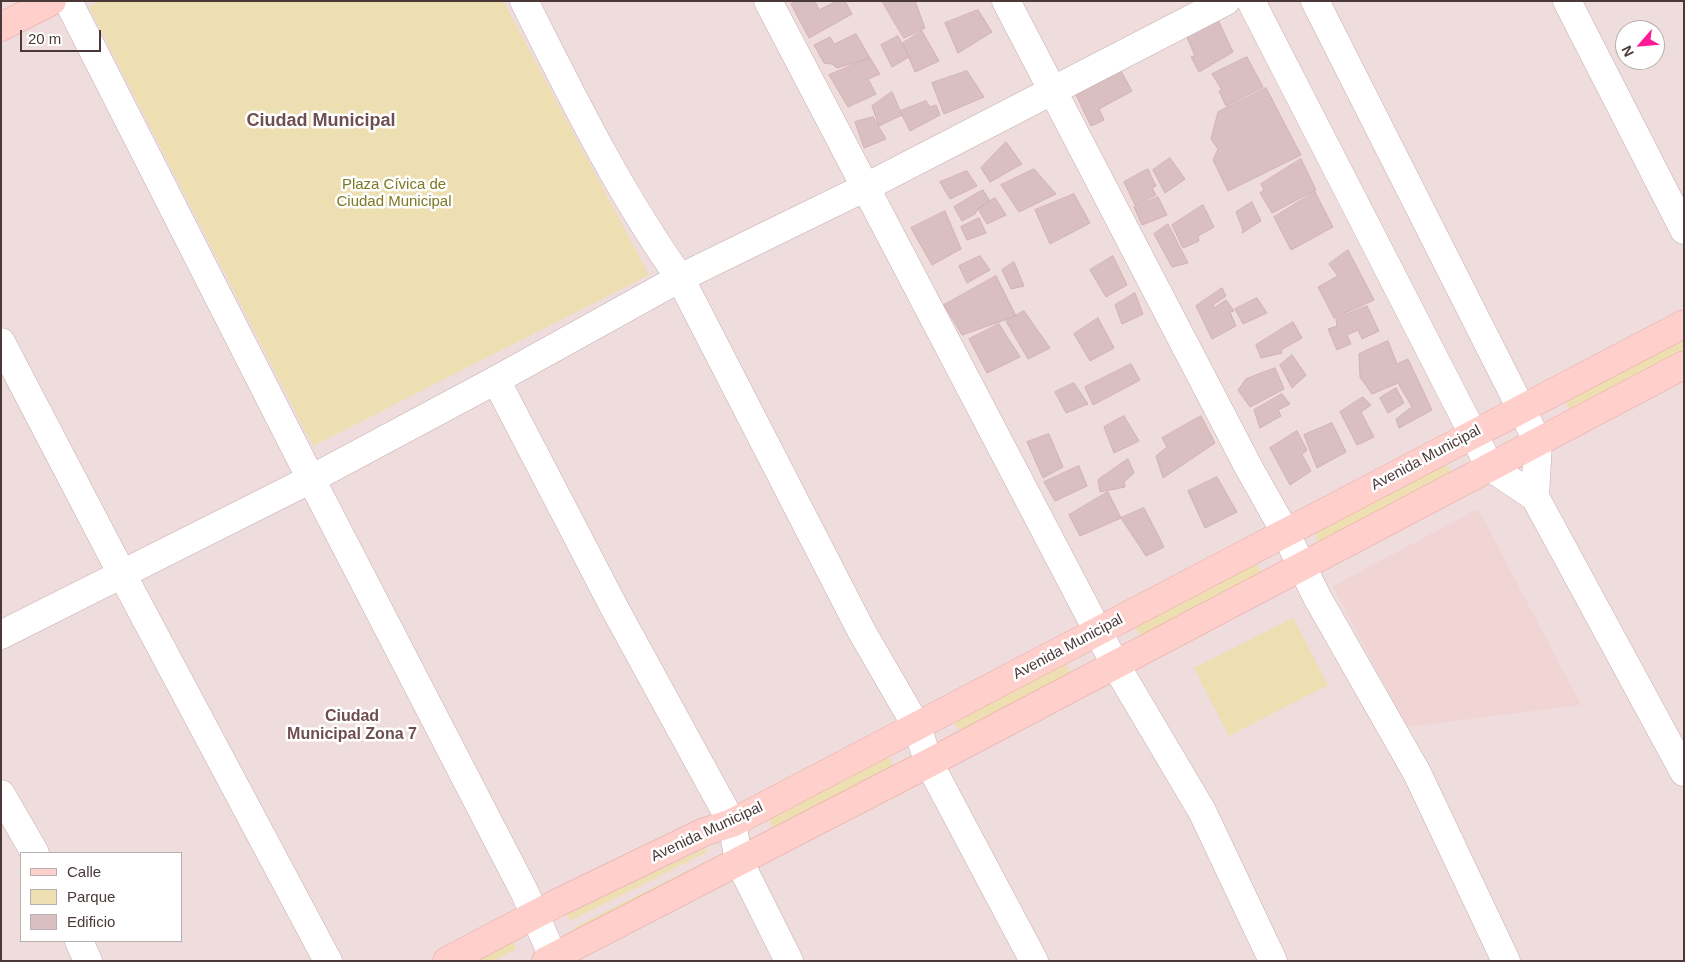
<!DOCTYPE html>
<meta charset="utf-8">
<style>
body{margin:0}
#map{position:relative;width:1685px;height:962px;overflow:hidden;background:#f6ebeb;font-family:Arial,sans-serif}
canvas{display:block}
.frame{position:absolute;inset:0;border:2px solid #4b3839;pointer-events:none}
.legend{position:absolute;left:20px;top:852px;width:162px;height:90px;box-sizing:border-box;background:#fff;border:1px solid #b7afb0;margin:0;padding:6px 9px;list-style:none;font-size:15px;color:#4b3839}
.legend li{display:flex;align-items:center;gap:10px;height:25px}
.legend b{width:25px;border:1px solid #b7afb0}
.north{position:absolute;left:1615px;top:20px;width:50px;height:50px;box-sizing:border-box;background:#fff;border:1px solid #b7afb0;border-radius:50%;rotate:243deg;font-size:14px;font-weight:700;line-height:20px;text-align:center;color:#4b3839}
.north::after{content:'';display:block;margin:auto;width:18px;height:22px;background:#ff1994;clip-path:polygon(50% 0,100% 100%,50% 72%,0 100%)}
.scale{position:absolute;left:20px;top:30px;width:81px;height:22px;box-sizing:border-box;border:2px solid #4b3839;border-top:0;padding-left:6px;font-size:15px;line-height:18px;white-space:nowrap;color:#4b3839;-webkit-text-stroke:4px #fff;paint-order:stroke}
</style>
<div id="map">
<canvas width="1685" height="962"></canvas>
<div class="frame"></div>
<ul class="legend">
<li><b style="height:6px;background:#ffcfcc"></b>Calle</li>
<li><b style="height:14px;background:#eddfb1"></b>Parque</li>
<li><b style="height:14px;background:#d9bfc1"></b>Edificio</li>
</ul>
<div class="north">N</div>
<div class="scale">20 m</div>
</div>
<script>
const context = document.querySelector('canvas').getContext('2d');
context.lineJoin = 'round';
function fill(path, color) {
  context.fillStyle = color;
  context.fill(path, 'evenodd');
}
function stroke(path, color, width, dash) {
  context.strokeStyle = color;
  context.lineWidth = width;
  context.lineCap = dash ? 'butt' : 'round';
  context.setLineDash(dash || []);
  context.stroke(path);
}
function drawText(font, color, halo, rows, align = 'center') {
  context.font = font + ' Arial,sans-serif';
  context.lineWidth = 5;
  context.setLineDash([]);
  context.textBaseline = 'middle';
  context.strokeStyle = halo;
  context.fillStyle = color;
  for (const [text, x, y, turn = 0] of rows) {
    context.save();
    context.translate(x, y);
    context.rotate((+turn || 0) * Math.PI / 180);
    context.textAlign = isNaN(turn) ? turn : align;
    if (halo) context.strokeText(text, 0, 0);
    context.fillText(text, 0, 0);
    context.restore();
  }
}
fill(new Path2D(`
 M 1,1 L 1684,1 L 1684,961 L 1,961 ZM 1625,30 L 1655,30 L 1655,60 L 1625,60 ZM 21,853 L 181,853 L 181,941 L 21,941 Z`), '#efdcdc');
fill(new Path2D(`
 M 1478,509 L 1581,705 L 1406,727 L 1333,586 Z`), '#f0d5d4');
fill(new Path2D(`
 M 100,1 L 503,1 L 649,275 L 313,446 L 89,7 Z
 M 1684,340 L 1684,353 L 1572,410 L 1566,405 L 1570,396 Z
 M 1443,465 L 1449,467 L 1451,474 L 1320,542 L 1316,540 L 1316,532 Z
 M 1253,563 L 1257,563 L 1261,573 L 1144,636 L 1138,633 L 1136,627 Z
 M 1293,618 L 1328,685 L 1229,736 L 1194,668 Z
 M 1065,663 L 1070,670 L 1070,674 L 962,732 L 955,726 L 956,719 Z
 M 884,757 L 891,760 L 892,767 L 775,829 L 770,823 L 771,817 Z
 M 706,848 L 707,852 L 570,921 L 567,914 Z
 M 711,859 L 713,863 L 577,936 L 573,928 Z
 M 513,941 L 516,949 L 494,961 L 475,961 Z`), '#eddfb1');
const building = new Path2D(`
 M 796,1 L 815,1 L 819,10 L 837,1 L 845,1 L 852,14 L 809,38 L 791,4 Z
 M 882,1 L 915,1 L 925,28 L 904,38 Z
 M 978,10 L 992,32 L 958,53 L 945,23 Z
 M 1217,18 L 1233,52 L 1199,72 L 1191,57 L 1195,56 L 1186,35 Z
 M 922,31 L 939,61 L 915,72 L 903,43 Z
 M 856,34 L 870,58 L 837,68 L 832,64 L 824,63 L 814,45 L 830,37 L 834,44 Z
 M 898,36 L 909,57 L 892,67 L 881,45 Z
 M 1247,57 L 1263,87 L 1226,106 L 1219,91 L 1222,90 L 1212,74 Z
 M 870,58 L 880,74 L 868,79 L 876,94 L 848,107 L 829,75 Z
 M 1120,69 L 1132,91 L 1099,109 L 1104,120 L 1091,126 L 1075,93 Z
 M 967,71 L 984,97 L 944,114 L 932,83 Z
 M 1266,88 L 1301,155 L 1228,191 L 1213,160 L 1218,149 L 1211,139 L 1218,112 Z
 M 892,92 L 902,115 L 879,126 L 872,106 Z
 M 926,101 L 930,107 L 936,105 L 940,115 L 910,131 L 900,111 Z
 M 873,117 L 886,139 L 864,148 L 855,122 Z
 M 1006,142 L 1022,164 L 990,182 L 981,168 Z
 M 1170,158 L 1185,179 L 1165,193 L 1153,170 Z
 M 1301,159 L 1316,190 L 1272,213 L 1260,193 L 1264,190 L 1261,184 Z
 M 1034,169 L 1056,194 L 1019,212 L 1001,185 Z
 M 1148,169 L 1156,186 L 1152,188 L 1156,195 L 1135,205 L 1124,182 Z
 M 967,171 L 977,186 L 950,199 L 940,182 Z
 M 983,190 L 990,201 L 978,209 L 975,214 L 962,221 L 954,207 Z
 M 1315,192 L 1333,227 L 1291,250 L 1274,217 Z
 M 1074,194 L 1090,223 L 1050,244 L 1035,210 Z
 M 1158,197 L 1167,215 L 1142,225 L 1134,207 Z
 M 995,198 L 1006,215 L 987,224 L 978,209 Z
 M 1252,202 L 1261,221 L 1242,233 L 1243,230 L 1236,212 Z
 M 1203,205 L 1214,227 L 1198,236 L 1199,241 L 1183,248 L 1172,225 Z
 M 945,211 L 961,249 L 932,265 L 911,228 Z
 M 979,218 L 986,233 L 967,240 L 961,227 Z
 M 1168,224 L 1188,263 L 1172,267 L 1154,234 Z
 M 1348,250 L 1374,300 L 1334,318 L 1318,287 L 1338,276 L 1329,264 Z
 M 980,256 L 990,270 L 967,283 L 959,266 Z
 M 1113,256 L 1127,285 L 1106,297 L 1090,270 Z
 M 1014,262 L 1024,286 L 1011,289 L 1002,270 Z
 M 996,276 L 1016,316 L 962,335 L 944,305 Z
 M 1222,288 L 1226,296 L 1213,305 L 1214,308 L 1226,300 L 1234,311 L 1230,312 L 1236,326 L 1212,339 L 1196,306 Z
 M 1135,293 L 1143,314 L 1122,324 L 1115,305 Z
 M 1257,298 L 1267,313 L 1243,324 L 1235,309 Z
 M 1367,306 L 1379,331 L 1362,339 L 1358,330 L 1347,335 L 1351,344 L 1337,350 L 1328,329 L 1337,326 L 1336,319 Z
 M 1024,311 L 1050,348 L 1028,359 L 1006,321 Z
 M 1098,318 L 1114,348 L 1090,361 L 1074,334 Z
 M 1293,322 L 1302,338 L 1281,350 L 1282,353 L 1261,358 L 1256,345 Z
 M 999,324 L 1020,357 L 987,373 L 969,339 Z
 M 1388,341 L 1397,364 L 1408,359 L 1432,410 L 1399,428 L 1396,419 L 1412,407 L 1398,383 L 1372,394 L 1360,377 L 1359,354 Z
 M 1292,355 L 1306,375 L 1292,388 L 1280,365 Z
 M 1131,364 L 1140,380 L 1093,405 L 1085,387 Z
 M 1275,368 L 1284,389 L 1250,407 L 1238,390 L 1246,379 Z
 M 1074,383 L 1088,404 L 1066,413 L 1055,392 Z
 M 1396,388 L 1404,403 L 1388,413 L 1380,398 Z
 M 1282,394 L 1290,404 L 1278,410 L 1281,416 L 1260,428 L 1254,410 Z
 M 1363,397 L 1371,405 L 1361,412 L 1374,437 L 1357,445 L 1340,412 Z
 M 1124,416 L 1139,441 L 1114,453 L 1104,427 Z
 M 1201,416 L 1215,443 L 1163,478 L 1156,456 L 1167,447 L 1162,438 Z
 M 1332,423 L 1346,452 L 1317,468 L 1304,435 Z
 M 1297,431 L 1307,450 L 1302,455 L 1311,471 L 1290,485 L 1270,448 Z
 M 1049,434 L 1063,467 L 1043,478 L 1027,442 Z
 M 1128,459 L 1134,473 L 1124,482 L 1125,487 L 1100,492 L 1098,480 Z
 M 1079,466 L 1087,486 L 1055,501 L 1044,482 Z
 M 1217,477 L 1237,512 L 1205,528 L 1188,491 Z
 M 1108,492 L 1121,518 L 1080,536 L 1069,515 Z
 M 1144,508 L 1164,547 L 1146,556 L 1121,518 Z`);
fill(building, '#d9bfc1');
stroke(building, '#d4b2b4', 1);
const street = new Path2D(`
 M 68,1 L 311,479 L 525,893 L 555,961
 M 524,1 C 572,96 618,191 680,278 L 862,632 L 917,727 L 929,763 L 1034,961
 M 768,1 L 1115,664 L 1202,811 L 1273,961
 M 1006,1 L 1249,468 L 1285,532 L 1317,597 L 1417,773 L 1506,961
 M 1251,1 L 1490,467 L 1535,497 L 1684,772
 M 1315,1 L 1538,442 L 1535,497
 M 1567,1 L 1684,230
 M 1,342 L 122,574 L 328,961
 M 496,380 L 615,609 L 732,823 L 739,861 L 789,961
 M 1,635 L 311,479 L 496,380 L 680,278 L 866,187 L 1226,1
 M 1,794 L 35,853
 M 79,941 L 88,961`);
const secondary = new Path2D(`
 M 1,27 L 52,1
 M 447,961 L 557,903 L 704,832 L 732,823 L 1684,324
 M 546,961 L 929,763 L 1684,365`);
stroke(street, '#c6afb0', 29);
stroke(secondary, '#e5a3a0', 29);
stroke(street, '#fff', 28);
stroke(secondary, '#ffcfcc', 28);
drawText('15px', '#7d7824', '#fff', [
 ["Plaza Cívica de",394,185],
 ["Ciudad Municipal",394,202]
]);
drawText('15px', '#4b3839', '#fff', [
 ["Avenida Municipal",1426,458,-28],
 ["Avenida Municipal",1068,647,-28],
 ["Avenida Municipal",707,832,-25]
]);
drawText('bold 16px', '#6f4e51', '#fff', [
 ["Ciudad",352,717],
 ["Municipal Zona 7",352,735]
]);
drawText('bold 18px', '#6f4e51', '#fff', [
 ["Ciudad Municipal",321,121]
]);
</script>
